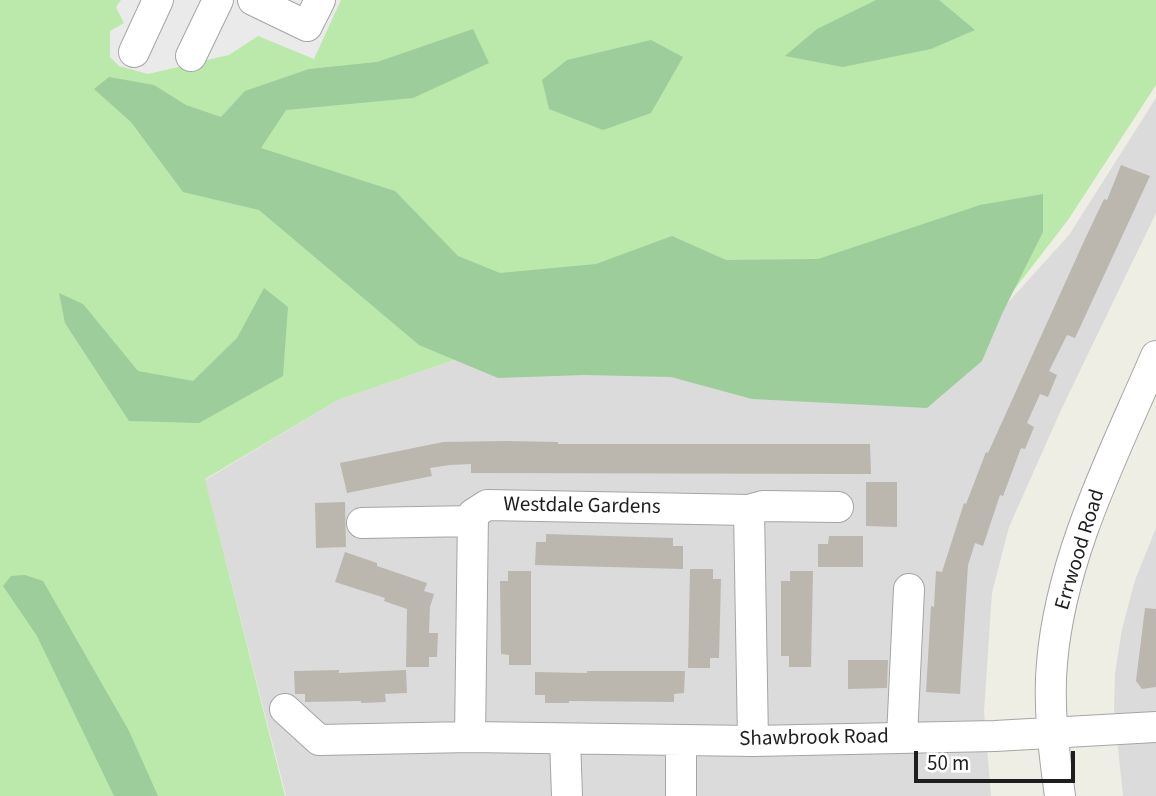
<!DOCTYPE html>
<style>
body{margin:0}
#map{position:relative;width:1156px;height:796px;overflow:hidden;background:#efeee4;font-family:"Source Sans 3",sans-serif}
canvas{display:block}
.scale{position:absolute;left:914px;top:751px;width:161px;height:32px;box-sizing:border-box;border:4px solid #1e1e1e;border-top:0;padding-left:9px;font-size:21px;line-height:24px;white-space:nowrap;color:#1e1e1e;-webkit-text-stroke:5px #fff;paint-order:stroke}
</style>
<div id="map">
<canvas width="1156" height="796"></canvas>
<div class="scale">50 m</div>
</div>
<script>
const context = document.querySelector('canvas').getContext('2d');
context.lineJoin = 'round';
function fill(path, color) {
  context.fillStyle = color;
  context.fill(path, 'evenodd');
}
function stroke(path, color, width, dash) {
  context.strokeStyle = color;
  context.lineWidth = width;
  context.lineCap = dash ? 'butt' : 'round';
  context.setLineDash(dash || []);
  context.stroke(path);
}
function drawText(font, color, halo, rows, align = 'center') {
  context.font = font + ' "Source Sans 3",sans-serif';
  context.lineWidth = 6;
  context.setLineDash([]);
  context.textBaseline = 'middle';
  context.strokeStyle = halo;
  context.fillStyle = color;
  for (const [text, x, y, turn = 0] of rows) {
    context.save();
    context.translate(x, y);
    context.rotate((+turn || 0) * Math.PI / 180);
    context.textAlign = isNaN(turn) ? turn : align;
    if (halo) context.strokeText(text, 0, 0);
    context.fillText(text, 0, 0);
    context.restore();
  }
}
fill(new Path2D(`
 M 1156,98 L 1156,213 L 1061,410 L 1009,527 L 992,593 L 984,711 L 991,796 L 286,796 L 205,480 L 338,400 L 541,330 L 983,330 L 1069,235 Z
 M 1156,528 L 1156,796 L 1123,796 L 1114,710 L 1115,673 L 1122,629 L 1135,580 Z`), '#dcdbdb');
fill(new Path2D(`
 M 0,0 L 1156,0 L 1156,85 L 1068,220 L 983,330 L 541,330 L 338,400 L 205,479 L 285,796 L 0,796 Z`), '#bbe8ab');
fill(new Path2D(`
 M 876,0 L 939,0 L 975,30 L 931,49 L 843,67 L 785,56 L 817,29 Z
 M 473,29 L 489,63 L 413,98 L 286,110 L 261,148 L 395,191 L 458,256 L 500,273 L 596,264 L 672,236 L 726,260 L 818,259 L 980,205 L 1043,194 L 1043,232 L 1002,314 L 982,361 L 927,408 L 752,399 L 671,377 L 584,375 L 498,378 L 419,345 L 259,210 L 183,192 L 131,122 L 94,89 L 109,77 L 154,85 L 186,105 L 221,117 L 245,91 L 309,69 L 377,62 Z
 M 651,40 L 683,57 L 651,113 L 603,130 L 549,109 L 542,80 L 567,60 Z
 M 264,288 L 288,307 L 283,376 L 199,423 L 129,421 L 65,323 L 59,293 L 83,304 L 138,371 L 193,381 L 237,338 Z
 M 25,575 L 43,581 L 129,731 L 158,796 L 114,796 L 37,636 L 3,586 L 11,576 Z`), '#9dcd9a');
fill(new Path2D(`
 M 121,0 L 341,0 L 314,59 L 258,36 L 229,55 L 148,74 L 119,66 L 110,57 L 110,31 L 124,23 L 116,7 Z`), '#eaeaea');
fill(new Path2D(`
 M 1121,165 L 1150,176 L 1075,338 L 1067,335 L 1049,371 L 1057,375 L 1048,397 L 1040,394 L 1027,423 L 1034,427 L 1025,449 L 1021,448 L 1003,496 L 1000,495 L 983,546 L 975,543 L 968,565 L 960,694 L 926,692 L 931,606 L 934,607 L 936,571 L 942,572 L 964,503 L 966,504 L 986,452 L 988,453 L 1085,239 L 1104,199 L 1107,200 Z
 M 505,441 L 558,442 L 558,444 L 870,444 L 871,474 L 471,473 L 471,464 L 450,465 L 430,468 L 432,476 L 347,493 L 340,463 L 443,442 Z
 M 866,482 L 897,482 L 897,527 L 866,526 Z
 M 345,502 L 346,547 L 316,548 L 315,503 Z
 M 546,534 L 673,538 L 673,546 L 683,546 L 683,569 L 535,565 L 536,542 L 546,542 Z
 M 829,536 L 863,536 L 863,567 L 818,567 L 818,544 L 828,544 Z
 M 345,552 L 377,563 L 377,566 L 427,583 L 424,591 L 434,594 L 430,607 L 429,633 L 438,633 L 437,657 L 429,657 L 429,667 L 406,667 L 407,609 L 384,601 L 385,598 L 335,582 Z
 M 690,569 L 713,569 L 713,579 L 721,579 L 719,658 L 710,658 L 710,668 L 688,668 Z
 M 508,571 L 531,571 L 531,665 L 509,665 L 509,655 L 501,654 L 500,581 L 508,581 Z
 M 790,571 L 813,571 L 811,667 L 789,667 L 789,656 L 781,656 L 781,581 L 790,581 Z
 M 1145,608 L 1156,609 L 1156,687 L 1142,689 L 1136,681 Z
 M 848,660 L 888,660 L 887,688 L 848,689 Z
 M 339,670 L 339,673 L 406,670 L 407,693 L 385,694 L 386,702 L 361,703 L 361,701 L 305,702 L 305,694 L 295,694 L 294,671 Z
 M 587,671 L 685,671 L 684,693 L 674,694 L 674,702 L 569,701 L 569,703 L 545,703 L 545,695 L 535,695 L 535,672 L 587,673 Z`), '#bbb7ae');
const minor = new Path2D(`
 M 253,0 L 307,26 L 320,0
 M 134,52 L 158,0
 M 191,56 L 218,0
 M 749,510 L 753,741
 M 362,523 L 473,521
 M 285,709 L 319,740 L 470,737 L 753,741 L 995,736 L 1156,727
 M 470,737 L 473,514 L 487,505 L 749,510 L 763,506 L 838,507
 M 902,737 L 909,589
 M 565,739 L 567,796
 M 681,740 L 681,796
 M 1060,796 C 1054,752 1048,707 1052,663 C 1061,555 1114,454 1156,356`);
stroke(minor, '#a5a5a5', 32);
stroke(minor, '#fff', 30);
drawText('21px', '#1e1e1e', '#fff', [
 ["Westdale Gardens",582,507,1],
 ["Errwood Road",1081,550,-73],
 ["Shawbrook Road",814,739,-1]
]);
</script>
